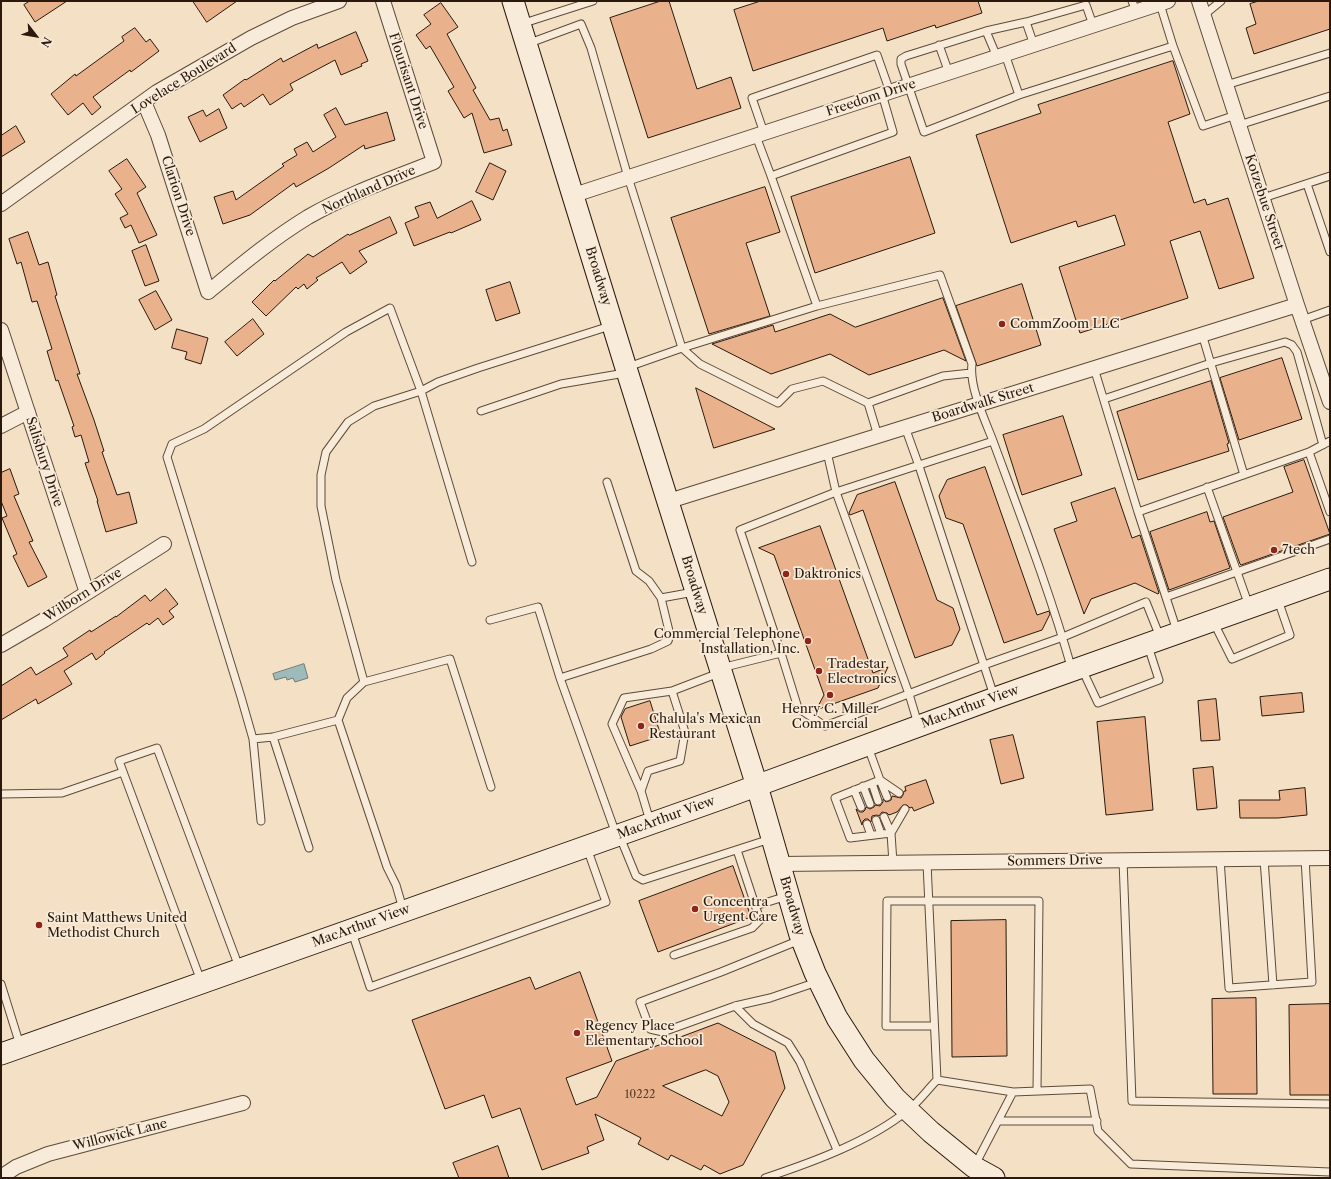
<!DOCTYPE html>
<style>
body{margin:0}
#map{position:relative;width:1331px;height:1179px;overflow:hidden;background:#f4e0c5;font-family:"Libre Caslon Text",serif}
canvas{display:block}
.frame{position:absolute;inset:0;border:2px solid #2a190c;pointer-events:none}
.north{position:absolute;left:16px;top:16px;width:40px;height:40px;-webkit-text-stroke:3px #f8ebd9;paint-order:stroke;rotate:121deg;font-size:11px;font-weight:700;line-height:16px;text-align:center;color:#2a190c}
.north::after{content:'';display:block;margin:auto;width:14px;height:18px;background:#2a190c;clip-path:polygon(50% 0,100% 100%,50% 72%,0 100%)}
</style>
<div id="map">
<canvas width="1331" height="1179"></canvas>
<div class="frame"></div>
<div class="north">N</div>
</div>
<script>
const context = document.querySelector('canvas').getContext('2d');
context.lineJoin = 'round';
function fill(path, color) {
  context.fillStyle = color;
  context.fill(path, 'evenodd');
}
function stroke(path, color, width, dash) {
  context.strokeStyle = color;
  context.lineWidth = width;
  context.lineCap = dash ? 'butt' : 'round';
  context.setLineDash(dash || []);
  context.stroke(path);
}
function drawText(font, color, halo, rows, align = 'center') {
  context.font = font + ' "Libre Caslon Text",serif';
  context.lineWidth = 3.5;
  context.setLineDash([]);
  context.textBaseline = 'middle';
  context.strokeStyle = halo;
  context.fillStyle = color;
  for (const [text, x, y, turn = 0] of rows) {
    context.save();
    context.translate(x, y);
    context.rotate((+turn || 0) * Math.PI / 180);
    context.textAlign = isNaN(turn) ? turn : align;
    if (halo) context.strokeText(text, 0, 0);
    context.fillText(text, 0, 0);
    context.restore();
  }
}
const water = new Path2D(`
 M 304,664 L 308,678 L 295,682 L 293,678 L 287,680 L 286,677 L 275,680 L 273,674 Z`);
fill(water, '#9dbbbb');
stroke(water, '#6f7a75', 1);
const building = new Path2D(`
 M 30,1 L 67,1 L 35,22 L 24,5 Z
 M 193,1 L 237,1 L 207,22 Z
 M 661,1 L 669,1 L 697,89 L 731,77 L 741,108 L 648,138 L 610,18 Z
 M 761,1 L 978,1 L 982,13 L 936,28 L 935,25 L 887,41 L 883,28 L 753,71 L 734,10 Z
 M 1259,1 L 1330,1 L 1330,29 L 1254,54 L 1246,28 L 1256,24 L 1250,4 Z
 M 441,3 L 458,27 L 447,34 L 476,88 L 473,90 L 490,120 L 499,118 L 503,131 L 507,129 L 512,145 L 484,153 L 472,113 L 464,118 L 448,91 L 454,87 L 430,46 L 426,49 L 416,35 L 431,24 L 424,15 Z
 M 135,28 L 146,42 L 150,39 L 159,51 L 131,72 L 130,70 L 93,97 L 101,107 L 92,115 L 83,103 L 68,115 L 51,94 L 75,74 L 76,76 L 124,41 L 122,37 Z
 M 356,32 L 368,61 L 361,64 L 362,66 L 341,75 L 335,60 L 290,84 L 293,90 L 270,105 L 263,94 L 244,107 L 241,103 L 232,109 L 223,95 L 245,79 L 246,80 L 281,58 L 283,62 L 317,44 L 318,48 Z
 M 1173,61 L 1190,114 L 1168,122 L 1194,203 L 1205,199 L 1207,205 L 1228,198 L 1254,278 L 1219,289 L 1200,231 L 1170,241 L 1188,298 L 1080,333 L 1059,267 L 1125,245 L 1115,215 L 1078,227 L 1076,221 L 1011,243 L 976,135 L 1041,113 L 1038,105 Z
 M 336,108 L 345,125 L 387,112 L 395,140 L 365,149 L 364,145 L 329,168 L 296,187 L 294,183 L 250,215 L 223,224 L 214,197 L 233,191 L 236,200 L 284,166 L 282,164 L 297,155 L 294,149 L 307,142 L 313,152 L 336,137 L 324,115 Z
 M 219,109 L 227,128 L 200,142 L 188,117 L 203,110 L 206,116 Z
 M 16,126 L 25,142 L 1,157 L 1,136 Z
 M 910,157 L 935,233 L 815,273 L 791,197 Z
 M 127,159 L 146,187 L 137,193 L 157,235 L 139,243 L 131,225 L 125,228 L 120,218 L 128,214 L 115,194 L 122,189 L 109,171 Z
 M 490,163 L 506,171 L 493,200 L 476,192 Z
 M 765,187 L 780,232 L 746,243 L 770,316 L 709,334 L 671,218 Z
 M 472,201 L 481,220 L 451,233 L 450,232 L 414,246 L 405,223 L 419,217 L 415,207 L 430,202 L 437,218 Z
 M 390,217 L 397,233 L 359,251 L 367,262 L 350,274 L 342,262 L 316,278 L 318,280 L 307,289 L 304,284 L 298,289 L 296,287 L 266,316 L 252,302 L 274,280 L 275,281 L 308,254 L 313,257 L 348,234 L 349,235 Z
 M 28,232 L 39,265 L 48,262 L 57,295 L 55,296 L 80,374 L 77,374 L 94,420 L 104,451 L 102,452 L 117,495 L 129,492 L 137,523 L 106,532 L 97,501 L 98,501 L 85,463 L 89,462 L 81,435 L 75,437 L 72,427 L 74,426 L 58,380 L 56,381 L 47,351 L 52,349 L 37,301 L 32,302 L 21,262 L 17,264 L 9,239 Z
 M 146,245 L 159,281 L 145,286 L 132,251 Z
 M 510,282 L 520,313 L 496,321 L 486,290 Z
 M 1022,284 L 1041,345 L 977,366 L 956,306 Z
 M 156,291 L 172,320 L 155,330 L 139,300 Z
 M 943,298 L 966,361 L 944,350 L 869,375 L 830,354 L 771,374 L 712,344 L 773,325 L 775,332 L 830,314 L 855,327 Z
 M 253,319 L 264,334 L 237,356 L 225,342 Z
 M 177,329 L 208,338 L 201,364 L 185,359 L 187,352 L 172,348 Z
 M 1282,358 L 1302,419 L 1239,440 L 1220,378 Z
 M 1211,381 L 1229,443 L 1227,444 L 1229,451 L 1138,480 L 1117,412 Z
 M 696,388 L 775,429 L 714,448 Z
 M 1063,416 L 1082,475 L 1022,495 L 1003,435 Z
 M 1304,460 L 1330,534 L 1241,565 L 1240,564 L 1223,517 L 1293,492 L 1284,467 Z
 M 985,467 L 1037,615 L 1049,611 L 1050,614 L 1042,630 L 1004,643 L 963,524 L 946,518 L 939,496 L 947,480 Z
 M 10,469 L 19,494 L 14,496 L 33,541 L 29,542 L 47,577 L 28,587 L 13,556 L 17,554 L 2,518 L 7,516 L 1,501 L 1,473 Z
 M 895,482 L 937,600 L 953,608 L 960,629 L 952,645 L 915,658 L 863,510 L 850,515 L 849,513 L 857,495 Z
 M 1115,488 L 1132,538 L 1140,535 L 1159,593 L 1158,594 L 1135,583 L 1091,599 L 1084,614 L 1054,529 L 1077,521 L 1071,503 Z
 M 1207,512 L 1210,522 L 1214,521 L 1230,568 L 1169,590 L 1150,532 Z
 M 820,526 L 873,673 L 888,667 L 878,688 L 816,710 L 824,695 L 774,555 L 759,548 Z
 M 166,589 L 178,604 L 169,611 L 174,617 L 163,625 L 158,618 L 149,625 L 147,623 L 104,652 L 105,653 L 96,660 L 92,653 L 64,671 L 72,684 L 38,704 L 36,699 L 1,720 L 1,686 L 31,667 L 36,675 L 68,656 L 63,648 L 90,630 L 91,632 L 116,616 L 116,617 L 145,595 L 150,601 Z
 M 1302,693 L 1304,712 L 1262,716 L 1260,697 Z
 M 1216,699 L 1220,740 L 1201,741 L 1198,701 Z
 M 650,701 L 661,736 L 630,746 L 621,717 L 625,709 Z
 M 1145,717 L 1153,810 L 1106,815 L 1097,722 Z
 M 1013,735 L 1024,778 L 1001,784 L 990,740 Z
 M 1213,767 L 1217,808 L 1197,810 L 1193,769 Z
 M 926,780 L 934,803 L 914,811 L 912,807 L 910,808 L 907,805 L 903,805 L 897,812 L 889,815 L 887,813 L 882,812 L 879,816 L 877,815 L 872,816 L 871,822 L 868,819 L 865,819 L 863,821 L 862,825 L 856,809 L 860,812 L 863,812 L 865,810 L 866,807 L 870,809 L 874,807 L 875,805 L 880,806 L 883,802 L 883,799 L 886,802 L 889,801 L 891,800 L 892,796 L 901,798 L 903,795 L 904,791 L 906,791 L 905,787 Z
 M 1305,788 L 1307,815 L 1278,818 L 1240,818 L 1239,800 L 1280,800 L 1279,791 Z
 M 733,866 L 751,917 L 658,952 L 639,901 Z
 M 1006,920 L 1007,1056 L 952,1057 L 951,921 Z
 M 580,972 L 612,1061 L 566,1078 L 576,1105 L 597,1097 L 616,1061 L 718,1023 L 775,1052 L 785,1088 L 743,1165 L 720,1174 L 704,1165 L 701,1170 L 671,1155 L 668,1160 L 638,1144 L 641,1138 L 595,1114 L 604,1140 L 587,1147 L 589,1153 L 542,1170 L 520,1108 L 492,1118 L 484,1095 L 445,1109 L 412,1020 L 530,977 L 535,989 ZM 706,1070 L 718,1076 L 729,1102 L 722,1116 L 663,1086 Z
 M 1256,998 L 1257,1094 L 1213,1094 L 1212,999 Z
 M 1330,1004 L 1330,1095 L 1290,1095 L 1289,1005 Z
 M 498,1146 L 509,1178 L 459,1178 L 453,1163 Z`);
fill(building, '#e9b18c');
stroke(building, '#2a190c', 1);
const lane = new Path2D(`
 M 1132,1 L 1136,11
 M 1160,4 L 1173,46
 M 1204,15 L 1221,1
 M 521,24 L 593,1
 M 986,31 L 1026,22
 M 527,44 L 581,24 L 591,48 L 628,177 L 682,348 L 700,364 L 778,403 L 792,389 L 823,381 L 868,403
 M 939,45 L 949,73
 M 1034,45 L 1026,22 L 1086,5 L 1093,25
 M 1005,54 L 1019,95 L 1173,46 L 1203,126 L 1236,115
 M 997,57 L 986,31 L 906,56 L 901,59 L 901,64 L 924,132 L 1019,95
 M 1226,85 L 1330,53
 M 1239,125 L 1330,96
 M 764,133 L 752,98 L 877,55 L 890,92
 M 756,136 L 771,176 L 893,132 L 882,94
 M 1307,184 L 1330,252
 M 1263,198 L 1330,176
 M 1302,320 L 1330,310
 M 1202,334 L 1244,475
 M 628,367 L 682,348 L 817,306 L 771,176
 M 1094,368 L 1138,512
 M 1104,399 L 1211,363 L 1285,342 L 1292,345 L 1297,352 L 1323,445
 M 481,411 L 561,384 L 625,373
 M 905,427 L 919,466 L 994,696
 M 878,436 L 868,403 L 943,376 L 971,373
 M 993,441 C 1021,517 1050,592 1072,670
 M 827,452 L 836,492 L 909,694 L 918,724
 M 1309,452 L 1330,441
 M 607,482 L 636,571 L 649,581 L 661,598 L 694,592
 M 1207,487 L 1249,606
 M 472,562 L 421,391 L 390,308 L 346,332 L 204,429 L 172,444 L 167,457 L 241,697 L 253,739 L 273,737 L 338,720 L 347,698 L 364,682 L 450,659 L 491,787
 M 1166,597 L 1330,539
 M 490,620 L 538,607 L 560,678 L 651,649 L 668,641 L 670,635 L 661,598
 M 1214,623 L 1232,659 L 1290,635 L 1278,600
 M 1177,631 L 1138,512 L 1309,452 L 1330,512
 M 781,653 L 740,530 L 836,492 L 993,441 C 985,420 969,387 972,364 L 940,275 L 817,306
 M 721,668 L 781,653 L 798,708 L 825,726 L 984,665 L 1063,637 L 1146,602 L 1160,637
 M 1082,669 L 1098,703 L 1159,680 L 1148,646
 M 560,678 L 616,834
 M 364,682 L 336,580 L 321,506 L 321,475 L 326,452 L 348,422 L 374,406 L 421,391 L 438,382 L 478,368 L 610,326
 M 338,720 L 387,867 L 396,885 L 403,909
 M 273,737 L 309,848
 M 253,739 L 261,821
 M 868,747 L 880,780 L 835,798 L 850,838 L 891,833 L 893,863
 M 880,780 L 899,793
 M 880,780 L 887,797
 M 872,783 L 878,801
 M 863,786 L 870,804
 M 854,790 L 861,807
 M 641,791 L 612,724 L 624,698 L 672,691
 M 1,794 L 62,793 L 123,772
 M 884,817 L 891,833
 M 876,820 L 881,834
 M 650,821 L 641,791 L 648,771 L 680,761 L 685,732 L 672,691 L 719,673
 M 867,824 L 871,835
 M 891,833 L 905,809
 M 620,837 L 636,876 L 643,880 L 770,839
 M 1220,859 L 1229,988 L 1312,982 L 1305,858
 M 1264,859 L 1273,985
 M 1123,860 L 1132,1101 L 1330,1104
 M 755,906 L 787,896
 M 352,932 L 370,987 L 606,902 L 587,848
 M 800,940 L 721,972 L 640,1002 L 650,1029 L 663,1032 L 735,1006 L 770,998 L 817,982
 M 674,955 L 752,928 L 760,920 L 737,850
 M 201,981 L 119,761 L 157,748 L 239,967
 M 1,984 L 20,1045
 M 735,1006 L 753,1024 L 788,1043 L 800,1062 L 837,1150
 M 934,1026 L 886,1026 L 887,901 L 1039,901 L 1037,1091
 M 937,1080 L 1013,1092 L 975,1165
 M 1013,1092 L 1090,1089 L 1098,1131 L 1131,1164 L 1330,1172
 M 998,1121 L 1097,1121
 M 765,1178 C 813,1162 868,1142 907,1111 C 918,1103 927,1090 937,1080 L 927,863`);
const street = new Path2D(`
 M 1199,1 L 1297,305 L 1330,402
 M 144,102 L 158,135 L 208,292 C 241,265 272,239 308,217 C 348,194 391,179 434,162 L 383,1
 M 574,195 L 1168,1
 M 1,204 L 157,92 L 251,38 L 292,18 L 339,1
 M 1,330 L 87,593
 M 1,426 L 28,412
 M 669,501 L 1297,305
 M 1,645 L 44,620 L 164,544
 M 780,864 L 1330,858
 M 1,1177 L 16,1167 L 48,1154 L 243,1103`);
const secondary = new Path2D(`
 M 513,1 L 626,368 L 757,786 L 800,935 L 815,973 L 837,1018 L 864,1060 L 895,1098 L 931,1132 L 974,1167 L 994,1178
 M 1,1054 L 726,797 L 995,698 L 1330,579`);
stroke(lane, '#5c4b3a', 9);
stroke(street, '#5c4b3a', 16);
stroke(secondary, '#2a190c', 23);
stroke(lane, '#f8ebd9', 7);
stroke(street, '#f8ebd9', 14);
stroke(secondary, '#f8ebd9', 21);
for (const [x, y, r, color] of [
 [1002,324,4,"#8f2418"],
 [1274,550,4,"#8f2418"],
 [786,574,4,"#8f2418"],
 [808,641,4,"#8f2418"],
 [819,671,4,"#8f2418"],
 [830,695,4,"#8f2418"],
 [641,726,4,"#8f2418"],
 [695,909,4,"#8f2418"],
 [39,925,4,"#8f2418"],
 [577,1033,4,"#8f2418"]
]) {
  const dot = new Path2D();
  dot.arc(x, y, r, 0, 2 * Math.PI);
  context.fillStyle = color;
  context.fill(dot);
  stroke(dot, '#f8ebd9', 1.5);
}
drawText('11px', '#5a3f2c', null, [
 ["10222",640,1095]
]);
drawText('13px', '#2a190c', '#f8ebd9', [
 ["Lovelace Boulevard",184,79,-32],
 ["Flourisant Drive",408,81,72],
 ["Freedom Drive",871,98,-18],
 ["Northland Drive",369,190,-24],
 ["Clarion Drive",178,196,72],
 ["Kotzebue Street",1264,202,72],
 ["Broadway",598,276,73],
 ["Boardwalk Street",983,403,-17],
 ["Salisbury Drive",44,462,72],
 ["Broadway",694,585,73],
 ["Wilborn Drive",83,595,-32],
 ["MacArthur View",970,707,-20],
 ["MacArthur View",666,818,-20],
 ["Sommers Drive",1055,861,-1],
 ["Broadway",792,906,74],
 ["MacArthur View",361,926,-20],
 ["Willowick Lane",120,1135,-14]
]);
drawText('13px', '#2a190c', '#f8ebd9', [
 ["CommZoom LLC",1010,324],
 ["7tech",1282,550],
 ["Daktronics",794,574],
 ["Commercial Telephone",800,634,"right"],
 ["Installation, Inc.",800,649,"right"],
 ["Tradestar",827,664],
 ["Electronics",827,679],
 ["Henry C. Miller",830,709,"center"],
 ["Commercial",830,724,"center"],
 ["Chalula's Mexican",649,719],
 ["Restaurant",649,734],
 ["Concentra",703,902],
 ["Urgent Care",703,917],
 ["Saint Matthews United",47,918],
 ["Methodist Church",47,933],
 ["Regency Place",585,1026],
 ["Elementary School",585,1041]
], 'left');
</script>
